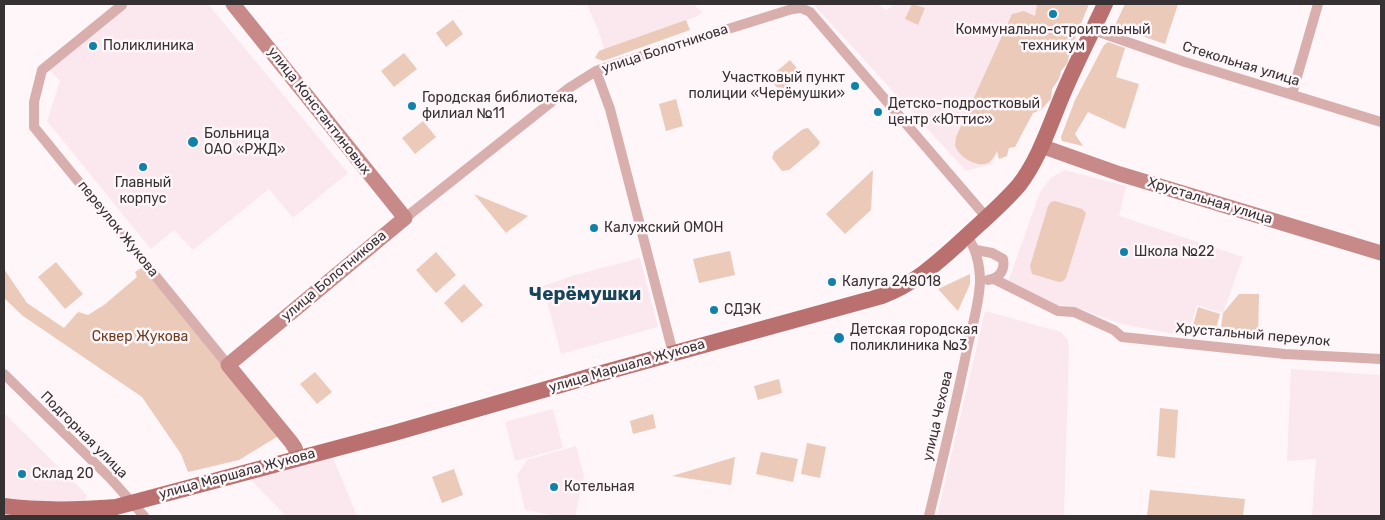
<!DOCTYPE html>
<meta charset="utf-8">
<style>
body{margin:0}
#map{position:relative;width:1385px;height:520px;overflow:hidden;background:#fff6f9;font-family:Rubik,sans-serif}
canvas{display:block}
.frame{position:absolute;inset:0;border:5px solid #363132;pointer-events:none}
</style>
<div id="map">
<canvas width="1385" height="520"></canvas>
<div class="frame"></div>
</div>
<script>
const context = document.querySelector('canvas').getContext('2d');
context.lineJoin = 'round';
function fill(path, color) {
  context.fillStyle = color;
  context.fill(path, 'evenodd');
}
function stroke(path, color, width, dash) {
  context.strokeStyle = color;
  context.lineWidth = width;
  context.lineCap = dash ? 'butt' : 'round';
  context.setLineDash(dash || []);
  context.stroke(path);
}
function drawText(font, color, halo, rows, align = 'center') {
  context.font = font + ' Rubik,sans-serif';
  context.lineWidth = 5;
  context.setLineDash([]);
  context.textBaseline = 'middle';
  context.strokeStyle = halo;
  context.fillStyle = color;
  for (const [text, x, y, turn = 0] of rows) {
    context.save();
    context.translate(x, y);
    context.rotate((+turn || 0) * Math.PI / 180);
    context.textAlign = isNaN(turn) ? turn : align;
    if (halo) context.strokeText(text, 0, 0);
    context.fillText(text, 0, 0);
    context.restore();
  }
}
fill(new Path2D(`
 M 119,4 L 208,4 L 348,173 L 293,218 L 269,189 L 193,250 L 174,230 L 151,249 L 47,121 L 60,81 L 45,65 Z
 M 581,4 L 693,4 L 702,12 L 698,16 L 604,49 L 598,29 L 587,5 L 583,6 Z
 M 815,4 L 876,4 L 887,10 L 895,4 L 1073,4 L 992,164 L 966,171 L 814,5 Z
 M 1065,170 L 1126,186 L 1119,216 L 1243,257 L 1223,313 L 1197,305 L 1189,331 L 1180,335 L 1122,324 L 1083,310 L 1062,305 L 1055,306 L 1008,282 L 1040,192 L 1051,178 Z
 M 640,258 L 658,327 L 561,354 L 543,286 L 575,275 Z
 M 985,311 L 1061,332 L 1068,340 L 1069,349 L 1064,516 L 937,516 Z
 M 1291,369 L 1381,375 L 1381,516 L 1312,516 L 1316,459 L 1287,461 Z
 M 553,409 L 563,448 L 515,461 L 505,422 Z
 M 4,413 L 87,495 L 85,503 L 22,500 L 4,497 Z
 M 576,446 L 584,476 L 575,516 L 557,516 L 525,510 L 517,475 L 527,460 Z
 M 332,455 L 357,516 L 286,516 L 248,477 Z`), '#fae8ee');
fill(new Path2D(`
 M 912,4 L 925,8 L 918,25 L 905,19 Z
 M 1037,4 L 1089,4 L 1071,48 L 1067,64 L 1061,71 L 1059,79 L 1052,89 L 1051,99 L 1041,110 L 1033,113 L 1015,147 L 1009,148 L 1007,156 L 999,159 L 997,151 C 995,155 992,161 988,163 C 977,168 958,157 955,145 C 955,145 956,138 956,137 L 1012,14 L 1024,11 L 1035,16 Z
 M 1125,4 L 1178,4 L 1165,44 L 1116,27 L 1116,23 Z
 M 453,20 L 463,34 L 446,47 L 436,33 Z
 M 686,20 L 690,30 L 603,61 L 595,58 L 599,51 L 604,49 Z
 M 1108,42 L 1125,48 L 1116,77 L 1139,84 L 1125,129 L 1088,112 L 1075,134 L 1083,146 L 1062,141 L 1061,137 L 1075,100 L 1104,45 Z
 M 404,53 L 417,69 L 394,87 L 381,71 Z
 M 790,60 L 801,73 L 780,91 L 769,78 Z
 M 676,99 L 683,126 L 666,131 L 659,104 Z
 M 423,121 L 436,137 L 415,154 L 402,138 Z
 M 808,128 L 820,142 L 818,146 L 789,170 L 782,171 L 772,158 L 774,152 L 803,129 Z
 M 873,170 L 871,210 L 845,234 L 826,214 Z
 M 474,194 L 528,216 L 506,233 Z
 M 1055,201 L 1082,209 L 1086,213 L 1066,278 L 1063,281 L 1059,282 L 1032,274 L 1030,266 L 1048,206 L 1051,202 Z
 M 730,251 L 735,275 L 699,283 L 693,259 Z
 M 436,252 L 456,275 L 436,293 L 416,270 Z
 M 56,262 L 83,294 L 65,309 L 38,277 Z
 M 143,267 L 280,435 L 239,460 L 188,472 L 181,454 L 142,397 L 23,316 L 4,298 L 4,269 L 27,303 L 64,328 L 78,312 L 88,315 L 104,305 L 137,277 L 135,272 Z
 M 970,274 L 970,284 L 958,311 L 938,289 Z
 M 464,284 L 483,305 L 462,323 L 444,303 Z
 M 1239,294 L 1259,294 L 1258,338 L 1220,335 L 1223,313 Z
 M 1198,307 L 1220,314 L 1214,335 L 1191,333 Z
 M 315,372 L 332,392 L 317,404 L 300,384 Z
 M 779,379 L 782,393 L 758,400 L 754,386 Z
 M 1160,408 L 1178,410 L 1175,458 L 1157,456 Z
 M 653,414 L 656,428 L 633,434 L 630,421 Z
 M 807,443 L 826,447 L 820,478 L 801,474 Z
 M 761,452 L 798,459 L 793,482 L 756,474 Z
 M 735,457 L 731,485 L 672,476 Z
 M 454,469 L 463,495 L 442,503 L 432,477 Z
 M 1150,490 L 1245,499 L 1243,516 L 1147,516 Z`), '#ebcaba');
stroke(new Path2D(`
 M 122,5 L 42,70 L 34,102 L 34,127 L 228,365
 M 1093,30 L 1185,62 L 1381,122
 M 596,71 L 610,109 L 673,353
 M 1292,94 L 1318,4
 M 405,218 L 569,88 L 596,71 L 613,65 L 792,9 L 801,8 L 810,12 L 987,218
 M 976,250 L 992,253 L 1003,259 C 1005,270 1000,278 988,280
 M 994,279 L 1058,311 L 1074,312 L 1114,330 L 1122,337 L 1285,354 L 1381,359
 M 4,374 L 110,478 L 144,516
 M 929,516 C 942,461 956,405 967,349 C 972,327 979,305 980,282 C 980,266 976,249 967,236`), '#d9afad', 10);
stroke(new Path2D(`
 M 233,4 L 405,218 L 228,365 L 291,442 L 295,448 L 298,458
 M 1041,146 L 1120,174 L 1381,253`), '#c78a88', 15);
stroke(new Path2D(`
 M 4,506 C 41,511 78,510 116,507 L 394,433 L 602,373 L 882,296 C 912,285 935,265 959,243 C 979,224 1001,206 1019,185 C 1040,158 1051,121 1065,89 C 1077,61 1092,32 1105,4`), '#b9706e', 16);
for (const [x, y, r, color] of [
 [1053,14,5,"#1081a8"],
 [93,46,5,"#1081a8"],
 [855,86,5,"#1081a8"],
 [412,106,5,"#1081a8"],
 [878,112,5,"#1081a8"],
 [193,142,6,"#1081a8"],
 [143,167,5,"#1081a8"],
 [594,228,5,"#1081a8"],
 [1124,252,5,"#1081a8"],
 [832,282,5,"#1081a8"],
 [714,310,5,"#1081a8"],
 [839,338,6,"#1081a8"],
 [22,474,5,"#1081a8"],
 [554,487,5,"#1081a8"]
]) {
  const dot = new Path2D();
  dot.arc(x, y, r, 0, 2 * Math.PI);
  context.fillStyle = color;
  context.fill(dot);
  stroke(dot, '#fff6f9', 2);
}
drawText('14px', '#363132', '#fff6f9', [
 ["Коммунально-строительный",1053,30,"center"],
 ["техникум",1053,46,"center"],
 ["Поликлиника",103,46],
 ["Участковый пункт",845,78,"right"],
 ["полиции «Черёмушки»",845,94,"right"],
 ["Городская библиотека,",422,98],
 ["филиал №11",422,114],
 ["Детско-подростковый",888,104],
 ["центр «Юттис»",888,120],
 ["Больница",204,134],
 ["ОАО «РЖД»",204,150],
 ["Главный",143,183,"center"],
 ["корпус",143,199,"center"],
 ["Калужский ОМОН",604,228],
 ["Школа №22",1134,252],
 ["Калуга 248018",842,282],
 ["СДЭК",724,310],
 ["Детская городская",850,330],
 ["поликлиника №3",850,346],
 ["Склад 20",32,474],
 ["Котельная",564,487]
], 'left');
drawText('14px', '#363132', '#fff6f9', [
 ["улица Болотникова",665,49,-18],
 ["Стекольная улица",1241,64,17],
 ["улица Константиновых",319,111,52],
 ["Хрустальная улица",1210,201,17],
 ["переулок Жукова",118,229,51],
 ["улица Болотникова",334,276,-40],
 ["Хрустальный переулок",1253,335,5],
 ["улица Маршала Жукова",627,366,-16],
 ["улица Чехова",938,416,-77],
 ["Подгорная улица",84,435,45],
 ["улица Маршала Жукова",237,474,-15]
]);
drawText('14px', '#6d3b21', '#fff6f9', [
 ["Сквер Жукова",140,337]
]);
drawText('bold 19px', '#17465a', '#fff6f9', [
 ["Черёмушки",585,295]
]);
</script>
